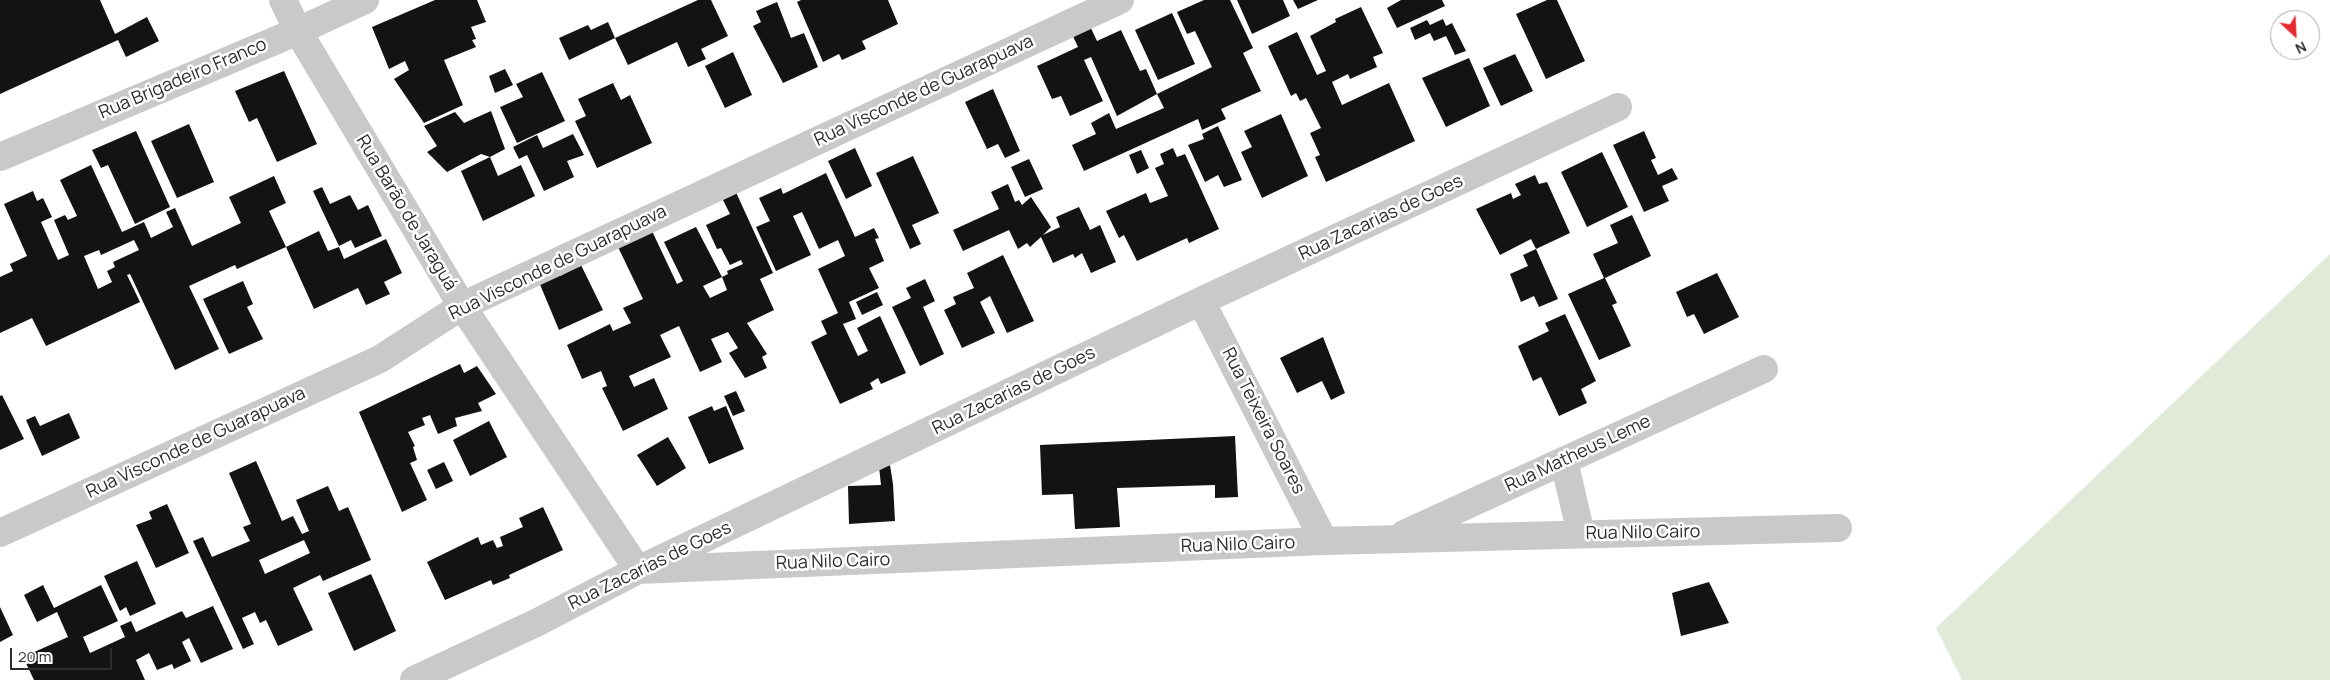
<!DOCTYPE html>
<meta charset="utf-8">
<style>
body{margin:0}
#map{position:relative;width:2330px;height:680px;overflow:hidden;background:#fff;font-family:Manrope,sans-serif}
canvas{display:block}
.north{position:absolute;left:2270px;top:10px;width:50px;height:50px;box-sizing:border-box;background:#fff;border:1px solid #ababab;border-radius:50%;rotate:155deg;font-size:14px;font-weight:700;line-height:20px;text-align:center;color:#2c2c2c}
.north::after{content:'';display:block;margin:auto;width:18px;height:22px;background:#e8292f;clip-path:polygon(50% 0,100% 100%,50% 72%,0 100%)}
.scale{position:absolute;left:10px;top:648px;width:102px;height:22px;box-sizing:border-box;border:2px solid #2c2c2c;border-top:0;padding-left:6px;font-size:15px;line-height:18px;white-space:nowrap;color:#2c2c2c;-webkit-text-stroke:4px #fff;paint-order:stroke}
</style>
<div id="map">
<canvas width="2330" height="680"></canvas>
<div class="north">N</div>
<div class="scale">20 m</div>
</div>
<script>
const context = document.querySelector('canvas').getContext('2d');
context.lineJoin = 'round';
function fill(path, color) {
  context.fillStyle = color;
  context.fill(path, 'evenodd');
}
function stroke(path, color, width, dash) {
  context.strokeStyle = color;
  context.lineWidth = width;
  context.lineCap = dash ? 'butt' : 'round';
  context.setLineDash(dash || []);
  context.stroke(path);
}
function drawText(font, color, halo, rows, align = 'center') {
  context.font = font + ' Manrope,sans-serif';
  context.lineWidth = 5;
  context.setLineDash([]);
  context.textBaseline = 'middle';
  context.strokeStyle = halo;
  context.fillStyle = color;
  for (const [text, x, y, turn = 0] of rows) {
    context.save();
    context.translate(x, y);
    context.rotate((+turn || 0) * Math.PI / 180);
    context.textAlign = isNaN(turn) ? turn : align;
    if (halo) context.strokeText(text, 0, 0);
    context.fillText(text, 0, 0);
    context.restore();
  }
}
fill(new Path2D(`
 M 2330,254 L 2330,680 L 1962,680 L 1936,628 Z`), '#e1ead8');
fill(new Path2D(`
 M 0,0 L 100,0 L 115,34 L 147,17 L 159,41 L 126,57 L 118,40 L 0,94 Z
 M 435,0 L 477,0 L 486,22 L 471,27 L 476,39 L 472,40 L 476,47 L 444,60 L 463,105 L 424,123 L 394,79 L 409,70 L 405,61 L 389,69 L 372,27 Z
 M 698,0 L 711,0 L 728,36 L 701,49 L 706,59 L 688,67 L 677,42 L 628,65 L 615,38 L 569,60 L 559,38 L 588,25 L 591,30 L 608,22 L 615,38 Z
 M 801,0 L 888,0 L 898,24 L 862,41 L 866,49 L 842,60 L 839,54 L 823,62 L 797,2 Z
 M 1204,0 L 1230,0 L 1253,48 L 1243,53 L 1261,91 L 1221,109 L 1226,119 L 1202,130 L 1198,119 L 1084,171 L 1072,145 L 1096,134 L 1091,123 L 1109,113 L 1116,129 L 1164,108 L 1157,94 L 1212,67 L 1195,31 L 1187,34 L 1177,12 Z
 M 1237,0 L 1283,0 L 1290,16 L 1252,34 Z
 M 1293,0 L 1318,0 L 1298,9 Z
 M 1401,0 L 1442,0 L 1445,6 L 1397,28 L 1387,8 Z
 M 1547,0 L 1557,0 L 1585,61 L 1546,79 L 1516,14 Z
 M 777,2 L 791,38 L 804,33 L 818,67 L 783,83 L 753,26 L 761,22 L 756,11 Z
 M 1361,7 L 1383,53 L 1373,57 L 1377,67 L 1350,79 L 1348,74 L 1332,82 L 1342,105 L 1389,83 L 1415,141 L 1326,182 L 1315,157 L 1320,155 L 1310,133 L 1321,128 L 1306,98 L 1300,101 L 1296,93 L 1291,96 L 1268,46 L 1297,32 L 1317,75 L 1326,71 L 1310,36 L 1336,22 L 1335,19 Z
 M 1172,13 L 1195,64 L 1158,80 L 1135,30 Z
 M 1443,19 L 1446,26 L 1452,23 L 1466,51 L 1455,55 L 1446,36 L 1434,41 L 1430,33 L 1415,40 L 1410,28 L 1427,20 L 1430,25 Z
 M 1089,24 L 1097,41 L 1121,30 L 1140,71 L 1146,69 L 1157,94 L 1117,116 L 1091,57 L 1084,60 L 1103,101 L 1070,116 L 1061,96 L 1052,99 L 1037,66 L 1078,47 L 1071,32 Z
 M 733,52 L 752,95 L 725,108 L 705,66 Z
 M 1515,54 L 1533,91 L 1501,106 L 1483,68 Z
 M 1469,58 L 1490,106 L 1446,127 L 1422,78 Z
 M 505,69 L 513,85 L 495,93 L 489,76 Z
 M 284,71 L 317,144 L 277,162 L 257,118 L 249,122 L 235,91 Z
 M 542,72 L 565,121 L 517,143 L 500,107 L 523,97 L 516,84 Z
 M 613,83 L 621,100 L 630,95 L 652,143 L 597,168 L 575,121 L 586,116 L 578,99 Z
 M 993,89 L 1020,151 L 1005,158 L 998,144 L 987,149 L 965,102 Z
 M 491,111 L 505,149 L 490,157 L 481,154 L 447,172 L 427,152 L 437,146 L 424,126 L 455,112 L 464,123 Z
 M 1281,114 L 1308,176 L 1262,198 L 1241,152 L 1252,147 L 1244,131 Z
 M 189,124 L 214,182 L 177,198 L 151,141 Z
 M 1218,126 L 1242,180 L 1224,187 L 1218,175 L 1205,182 L 1188,145 L 1204,139 L 1202,134 Z
 M 136,131 L 170,207 L 135,224 L 108,165 L 101,168 L 92,150 Z
 M 1644,131 L 1656,158 L 1651,160 L 1658,175 L 1672,168 L 1678,179 L 1662,186 L 1669,201 L 1644,212 L 1613,145 Z
 M 573,134 L 584,155 L 567,161 L 574,177 L 544,191 L 527,155 L 519,159 L 513,147 L 537,135 L 543,148 Z
 M 855,148 L 872,186 L 846,199 L 828,161 Z
 M 1173,148 L 1177,157 L 1185,154 L 1219,229 L 1189,243 L 1187,238 L 1137,261 L 1124,235 L 1119,238 L 1106,211 L 1146,193 L 1150,203 L 1168,196 L 1155,168 L 1164,164 L 1160,154 Z
 M 1141,150 L 1149,168 L 1137,174 L 1129,155 Z
 M 1602,152 L 1628,207 L 1587,227 L 1561,172 Z
 M 913,156 L 939,213 L 912,225 L 921,244 L 910,249 L 876,173 Z
 M 490,157 L 498,176 L 521,165 L 535,196 L 483,221 L 461,171 Z
 M 1029,159 L 1043,189 L 1025,197 L 1011,167 Z
 M 91,165 L 122,232 L 144,222 L 151,238 L 173,227 L 166,212 L 175,208 L 192,246 L 241,223 L 229,197 L 274,176 L 286,203 L 269,211 L 286,247 L 237,269 L 235,265 L 189,286 L 219,349 L 175,370 L 130,274 L 127,275 L 140,302 L 46,346 L 32,318 L 0,333 L 0,277 L 13,271 L 10,264 L 27,256 L 4,204 L 33,191 L 37,201 L 43,198 L 52,217 L 41,222 L 52,247 L 58,260 L 69,255 L 54,220 L 65,215 L 68,220 L 77,216 L 60,180 ZM 134,240 L 139,250 L 113,262 L 115,267 L 107,271 L 112,282 L 98,289 L 84,256 L 99,250 L 101,255 Z
 M 826,173 L 855,237 L 874,228 L 879,238 L 875,239 L 884,261 L 869,268 L 879,288 L 849,302 L 856,319 L 843,324 L 858,356 L 868,351 L 857,328 L 880,316 L 906,373 L 881,384 L 878,378 L 870,383 L 873,389 L 840,404 L 811,342 L 827,334 L 821,321 L 838,313 L 818,269 L 845,256 L 838,240 L 819,249 L 802,212 L 793,216 L 811,255 L 776,271 L 756,227 L 770,221 L 759,198 L 781,188 L 783,194 Z
 M 1535,175 L 1539,184 L 1547,182 L 1570,233 L 1536,249 L 1558,299 L 1539,307 L 1534,296 L 1521,302 L 1510,274 L 1528,266 L 1523,255 L 1536,249 L 1531,239 L 1500,255 L 1476,209 L 1511,193 L 1513,199 L 1521,195 L 1515,184 Z
 M 1008,184 L 1015,202 L 1019,200 L 1022,205 L 1031,197 L 1051,227 L 1043,235 L 1060,227 L 1056,217 L 1079,207 L 1090,230 L 1100,225 L 1116,262 L 1091,273 L 1082,253 L 1075,258 L 1073,254 L 1053,263 L 1041,237 L 1030,247 L 1027,243 L 1018,249 L 1009,230 L 963,251 L 953,230 L 999,209 L 991,192 Z
 M 322,187 L 330,204 L 350,195 L 358,210 L 368,205 L 382,236 L 355,248 L 351,240 L 339,246 L 313,191 Z
 M 734,188 L 773,273 L 760,279 L 774,310 L 747,323 L 767,354 L 762,357 L 767,368 L 745,378 L 729,353 L 738,348 L 728,332 L 711,339 L 722,362 L 700,372 L 679,326 L 660,335 L 671,357 L 629,376 L 634,387 L 654,378 L 668,409 L 623,431 L 602,388 L 607,386 L 601,371 L 582,379 L 567,345 L 610,324 L 613,331 L 631,323 L 623,308 L 643,299 L 618,247 L 652,231 L 677,284 L 683,281 L 664,242 L 696,227 L 722,277 L 703,286 L 710,298 L 727,290 L 722,277 L 728,274 L 727,271 L 743,264 L 741,260 L 730,265 L 721,248 L 717,249 L 706,225 L 730,214 L 720,194 Z
 M 1632,215 L 1651,256 L 1605,278 L 1617,303 L 1612,305 L 1631,346 L 1599,360 L 1568,294 L 1604,278 L 1593,254 L 1618,243 L 1610,225 Z
 M 319,231 L 328,251 L 339,247 L 344,259 L 386,239 L 402,273 L 384,282 L 390,294 L 366,305 L 358,288 L 314,309 L 286,247 Z
 M 1003,255 L 1034,321 L 1007,333 L 990,296 L 980,302 L 995,333 L 962,348 L 944,310 L 956,304 L 953,297 L 974,288 L 967,273 Z
 M 581,265 L 603,310 L 559,330 L 536,275 L 554,266 L 560,276 Z
 M 1717,273 L 1739,317 L 1704,334 L 1694,314 L 1687,317 L 1676,292 Z
 M 925,279 L 935,301 L 923,307 L 944,354 L 920,366 L 892,307 L 911,298 L 906,288 Z
 M 243,281 L 253,304 L 247,307 L 263,339 L 229,354 L 203,299 Z
 M 877,292 L 883,305 L 862,315 L 856,302 Z
 M 1565,314 L 1596,381 L 1581,389 L 1587,403 L 1559,416 L 1541,377 L 1533,381 L 1518,346 L 1549,331 L 1545,323 Z
 M 1323,337 L 1345,393 L 1331,400 L 1322,381 L 1297,393 L 1280,358 Z
 M 460,364 L 464,373 L 477,366 L 496,394 L 478,403 L 482,411 L 455,418 L 457,426 L 438,434 L 430,415 L 422,418 L 425,425 L 408,432 L 415,446 L 413,447 L 417,460 L 410,463 L 427,500 L 402,512 L 359,412 Z
 M 736,391 L 745,411 L 733,416 L 724,396 Z
 M 2,395 L 24,439 L 0,450 L 0,396 Z
 M 712,406 L 714,411 L 726,406 L 744,449 L 709,464 L 688,417 Z
 M 69,413 L 80,438 L 42,456 L 26,420 L 35,416 L 40,426 Z
 M 489,421 L 507,457 L 470,476 L 453,440 Z
 M 1235,436 L 1238,497 L 1215,498 L 1215,485 L 1117,488 L 1120,527 L 1075,529 L 1073,494 L 1042,495 L 1040,445 Z
 M 668,437 L 686,468 L 657,486 L 637,455 Z
 M 256,461 L 282,521 L 293,516 L 302,534 L 309,531 L 296,500 L 328,486 L 339,511 L 348,507 L 371,560 L 323,581 L 320,575 L 293,588 L 313,630 L 278,646 L 266,620 L 260,623 L 255,612 L 242,618 L 254,644 L 243,649 L 193,541 L 203,537 L 212,557 L 250,541 L 243,527 L 251,524 L 229,473 ZM 304,540 L 310,553 L 265,574 L 259,560 Z
 M 444,462 L 453,481 L 436,489 L 427,470 Z
 M 890,465 L 893,484 L 895,521 L 849,524 L 848,486 L 881,485 L 879,467 Z
 M 167,504 L 189,553 L 156,568 L 136,525 L 152,519 L 149,512 Z
 M 543,507 L 563,550 L 509,575 L 510,578 L 493,585 L 491,580 L 445,600 L 427,562 L 478,537 L 481,545 L 493,540 L 497,548 L 503,546 L 500,537 L 523,527 L 519,518 Z
 M 137,561 L 156,604 L 130,616 L 126,607 L 120,611 L 104,576 Z
 M 371,574 L 396,631 L 354,651 L 328,593 Z
 M 1709,582 L 1729,623 L 1681,636 L 1672,593 Z
 M 43,585 L 54,608 L 101,585 L 118,621 L 83,637 L 90,653 L 125,637 L 120,626 L 131,621 L 136,632 L 182,611 L 186,618 L 213,606 L 233,649 L 201,663 L 189,638 L 182,642 L 191,661 L 174,669 L 172,664 L 157,670 L 149,653 L 136,660 L 145,680 L 34,680 L 23,657 L 68,637 L 57,612 L 37,622 L 24,595 Z
 M 0,607 L 13,635 L 0,642 Z`), '#131313');
stroke(new Path2D(`
 M 283,0 L 298,31 L 462,306 L 638,570 L 1324,541 L 1838,528
 M 0,157 L 298,31 L 365,0
 M 1201,301 L 1324,541
 M 1564,461 L 1581,534
 M 0,533 L 380,359 L 462,306 L 1120,0
 M 1404,534 L 1764,369
 M 414,680 L 536,623 L 638,570 L 1201,301 L 1618,107`), '#c9c9c9', 28);
drawText('18px', '#2c2c2c', '#fff', [
 ["Rua Brigadeiro Franco",183,79,-23],
 ["Rua Visconde de Guarapuava",924,91,-25],
 ["Rua Barão de Jaraguá",406,213,59],
 ["Rua Zacarias de Goes",1381,218,-25],
 ["Rua Visconde de Guarapuava",558,263,-26],
 ["Rua Zacarias de Goes",1014,391,-26],
 ["Rua Teixeira Soares",1263,421,63],
 ["Rua Visconde de Guarapuava",196,443,-25],
 ["Rua Matheus Leme",1578,454,-25],
 ["Rua Nilo Cairo",1643,533,-1],
 ["Rua Nilo Cairo",1238,545,-2],
 ["Rua Nilo Cairo",833,562,-2],
 ["Rua Zacarias de Goes",650,566,-26]
]);
</script>
